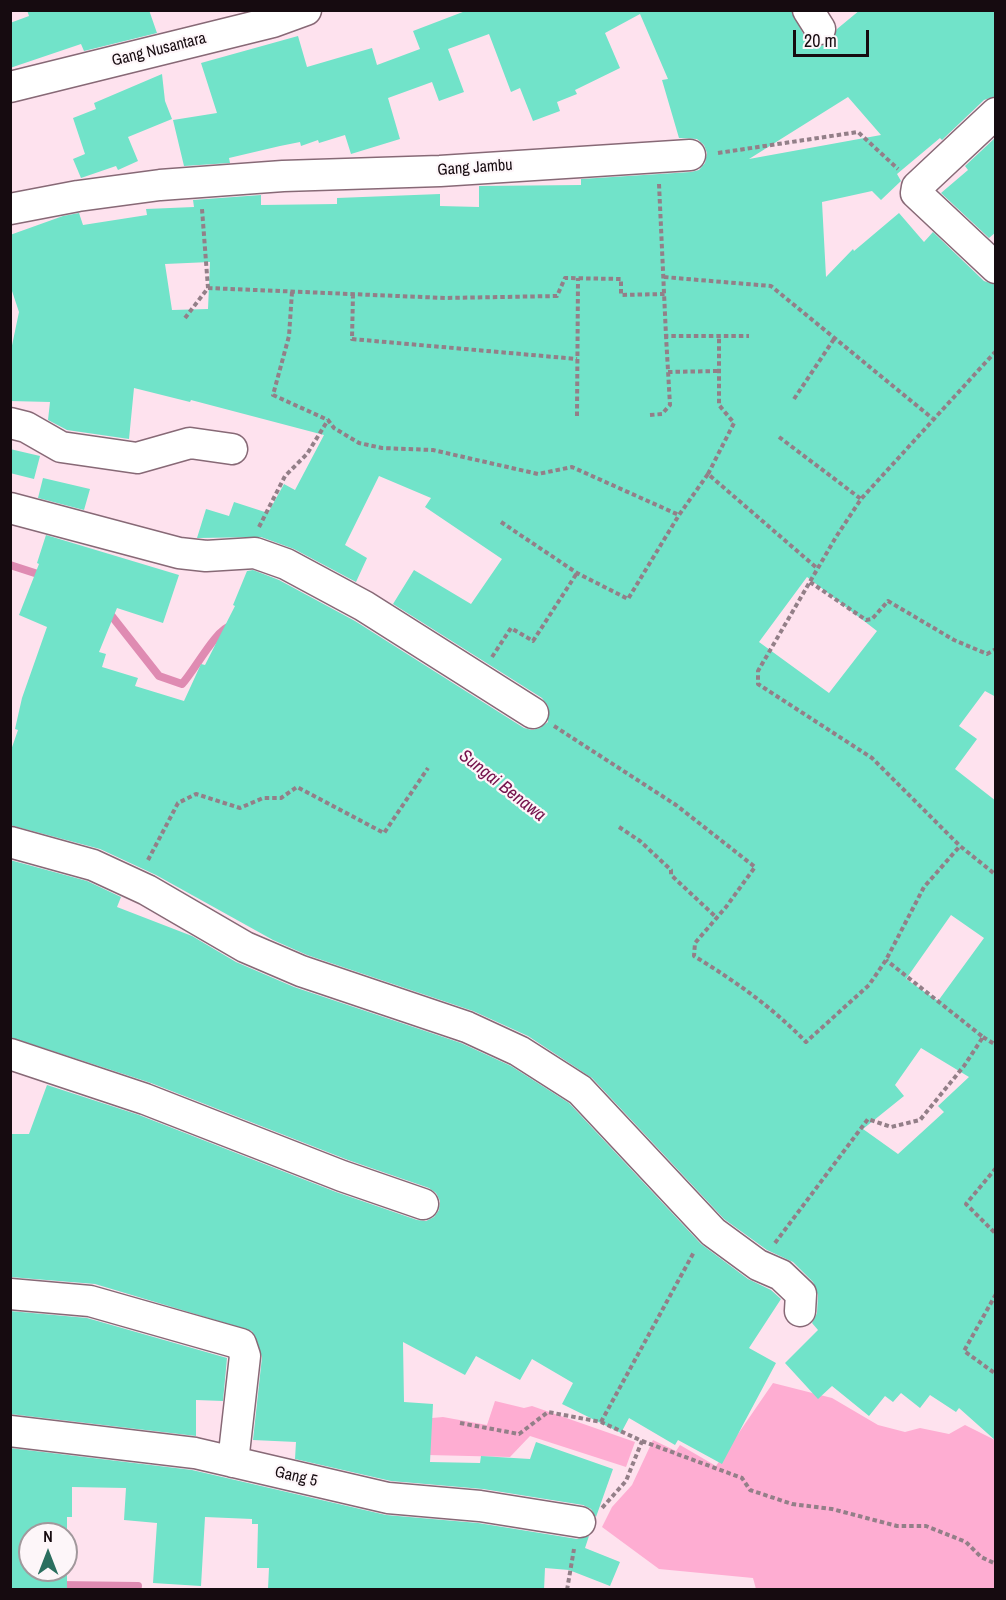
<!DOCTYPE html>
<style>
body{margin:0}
#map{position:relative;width:1006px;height:1600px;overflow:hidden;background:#fee2ee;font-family:"Archivo Narrow",sans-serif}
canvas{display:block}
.frame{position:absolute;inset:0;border:12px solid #160b10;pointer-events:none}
.north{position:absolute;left:18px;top:1522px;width:60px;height:60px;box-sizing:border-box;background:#fdf6f9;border:2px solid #a1989c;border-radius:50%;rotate:0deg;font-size:16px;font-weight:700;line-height:24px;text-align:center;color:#160b10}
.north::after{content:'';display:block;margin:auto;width:21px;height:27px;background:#2b6e5f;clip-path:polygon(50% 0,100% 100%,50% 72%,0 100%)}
.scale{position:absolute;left:793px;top:30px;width:76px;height:27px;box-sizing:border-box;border:3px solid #160b10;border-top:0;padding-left:8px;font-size:18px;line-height:21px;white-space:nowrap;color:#160b10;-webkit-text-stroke:4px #fdf6f9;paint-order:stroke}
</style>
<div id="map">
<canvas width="1006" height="1600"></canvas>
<div class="frame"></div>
<div class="north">N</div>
<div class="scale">20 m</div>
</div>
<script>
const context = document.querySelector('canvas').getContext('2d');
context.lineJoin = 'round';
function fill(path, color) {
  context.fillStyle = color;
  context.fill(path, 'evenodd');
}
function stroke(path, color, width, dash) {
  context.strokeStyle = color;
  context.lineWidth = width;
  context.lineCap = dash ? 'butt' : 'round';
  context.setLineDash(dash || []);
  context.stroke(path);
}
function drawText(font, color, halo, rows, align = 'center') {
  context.font = font + ' "Archivo Narrow",sans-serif';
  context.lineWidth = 4.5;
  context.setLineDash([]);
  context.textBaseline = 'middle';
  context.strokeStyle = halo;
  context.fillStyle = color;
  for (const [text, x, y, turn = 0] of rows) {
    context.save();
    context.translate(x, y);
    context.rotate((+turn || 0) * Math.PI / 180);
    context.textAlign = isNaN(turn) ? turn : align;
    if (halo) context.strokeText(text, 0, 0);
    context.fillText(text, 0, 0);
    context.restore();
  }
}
fill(new Path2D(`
 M 773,1383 L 832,1398 L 878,1425 L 905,1432 L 920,1428 L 949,1434 L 965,1425 L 995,1440 L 995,1589 L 756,1589 L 753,1578 L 659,1569 L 602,1527 L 612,1507 L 632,1485 L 653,1440 L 676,1451 L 680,1445 L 716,1466 Z
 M 495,1401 L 524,1408 L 532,1406 L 635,1442 L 626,1467 L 530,1436 L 510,1457 L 428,1455 L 432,1418 L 443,1417 L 487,1425 Z`), '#feadd2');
stroke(new Path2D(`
 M 10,565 L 44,576
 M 107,610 L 159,676 L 182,684 C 195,670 216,629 231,626
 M 58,1585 L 138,1586`), '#df8bb2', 8);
fill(new Path2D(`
 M 27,10 L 149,10 L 157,33 L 84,51 L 81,44 L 10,68 L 10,23 L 29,16 Z
 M 468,10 L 791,10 L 806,39 L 820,46 L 830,43 L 837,29 L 860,10 L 996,10 L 996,96 L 984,100 L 942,140 L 940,138 L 897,174 L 901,181 L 881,200 L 872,191 L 822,202 L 826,277 L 853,249 L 854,251 L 899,213 L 924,242 L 933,232 L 984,281 L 996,285 L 996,697 L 985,691 L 959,726 L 977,739 L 955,769 L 996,801 L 996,1441 L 959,1408 L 956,1412 L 930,1395 L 920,1408 L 901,1393 L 893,1402 L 885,1396 L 869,1416 L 832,1386 L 818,1399 L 785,1363 L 818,1330 L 812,1323 L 817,1313 L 818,1295 L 813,1282 L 793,1262 L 767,1250 L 724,1219 L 592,1078 L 528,1036 L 473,1011 L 307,955 L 273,940 L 156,875 L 100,849 L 10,825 L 10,753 L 18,730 L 15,729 L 22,698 L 47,627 L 19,615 L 39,564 L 37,563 L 46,535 L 179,575 L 163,623 L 117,608 L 99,652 L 106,654 L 102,667 L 138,678 L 135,686 L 184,701 L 201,664 L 205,665 L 235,606 L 233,605 L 247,571 L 253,570 L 279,580 L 355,621 L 524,728 L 532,730 L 540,728 L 548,722 L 548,706 L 542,698 L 393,604 L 414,570 L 471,604 L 502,559 L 425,507 L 431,498 L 379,476 L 345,545 L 367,558 L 356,582 L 294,549 L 261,537 L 197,538 L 206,509 L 229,516 L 234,502 L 268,513 L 284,484 L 295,490 L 324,435 L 191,400 L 190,402 L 134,388 L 129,439 L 67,430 L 48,420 L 50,402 L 10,401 L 10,355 L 19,312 L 10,285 L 10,235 L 63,216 L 79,213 L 83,225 L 147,215 L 146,209 L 194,207 L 193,200 L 261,195 L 261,205 L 337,204 L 337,198 L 440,194 L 440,206 L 479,207 L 479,186 L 581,185 L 581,179 L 691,172 L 699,170 L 705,163 L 707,153 L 704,145 L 697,139 L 679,138 L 662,80 L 668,79 L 640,14 L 605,33 L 620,68 L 575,90 L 577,94 L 557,102 L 560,111 L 533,121 L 520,88 L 511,92 L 489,34 L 448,49 L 464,92 L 439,101 L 432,82 L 388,98 L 400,139 L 351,154 L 345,135 L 319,143 L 318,140 L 301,146 L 300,142 L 280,146 L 229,158 L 230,163 L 184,166 L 173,120 L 217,113 L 201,63 L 298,36 L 307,67 L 372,48 L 377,65 L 420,49 L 413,31 ZM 848,97 L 881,135 L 749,159 ZM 210,262 L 208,309 L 172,310 L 165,264 ZM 807,577 L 877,631 L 829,693 L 759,642 ZM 951,915 L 984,938 L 938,1001 L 906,979 ZM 921,1048 L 969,1077 L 938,1106 L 944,1112 L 898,1154 L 863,1129 L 904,1096 L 895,1085 Z
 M 162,74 L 165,101 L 172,119 L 128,137 L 138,161 L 118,170 L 116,166 L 81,178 L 73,159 L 85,154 L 73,118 L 96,109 L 94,103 Z
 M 996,137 L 996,232 L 989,238 L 941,193 L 968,170 L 965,166 Z
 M 10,449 L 40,456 L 34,479 L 10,473 Z
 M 43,478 L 90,489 L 84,510 L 38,498 Z
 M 10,860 L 87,881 L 121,897 L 117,907 L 192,936 L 236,962 L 294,987 L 461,1043 L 511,1066 L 569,1103 L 701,1244 L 748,1279 L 771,1290 L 781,1299 L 749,1348 L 776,1363 L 722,1464 L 678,1440 L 675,1445 L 629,1418 L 621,1433 L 562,1404 L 573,1383 L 532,1359 L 520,1380 L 476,1356 L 465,1375 L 403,1342 L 404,1402 L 433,1404 L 430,1462 L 480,1463 L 481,1456 L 530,1459 L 536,1442 L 613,1469 L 596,1517 L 591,1509 L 583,1505 L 483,1489 L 391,1481 L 295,1459 L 296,1442 L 253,1440 L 262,1357 L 252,1331 L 95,1284 L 10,1277 L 10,1134 L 29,1134 L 47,1085 L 139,1115 L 336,1192 L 417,1220 L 426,1221 L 434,1217 L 439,1210 L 440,1201 L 436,1193 L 429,1188 L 348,1160 L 151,1083 L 10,1037 Z
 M 10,1311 L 87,1318 L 227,1358 L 223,1401 L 196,1400 L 196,1436 L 10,1414 Z
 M 10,1448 L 192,1470 L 386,1515 L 478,1523 L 577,1539 L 589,1536 L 585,1548 L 620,1562 L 610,1586 L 569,1570 L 545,1568 L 544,1590 L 268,1589 L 269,1568 L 257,1568 L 258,1524 L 252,1524 L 252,1519 L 205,1517 L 201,1586 L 153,1583 L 157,1523 L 124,1520 L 126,1488 L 72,1487 L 72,1517 L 67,1517 L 67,1590 L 10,1590 ZM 30,1534 L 66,1534 L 66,1570 L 30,1570 Z`), '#71e3c9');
const minor = new Path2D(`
 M 808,10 L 820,29
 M 10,87 L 273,22 L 306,10
 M 996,113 L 917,187 L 916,193 L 996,268
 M 10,209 L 78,196 L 160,185 L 283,176 L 440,171 L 690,155
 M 10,423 L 26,427 L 61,447 L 137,458 L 190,443 L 232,449
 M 10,508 L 179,553 L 206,556 L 255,553 L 286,564 L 364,606 L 533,713
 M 10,842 L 93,865 L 147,890 L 245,947 L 301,971 L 467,1027 L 519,1051 L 580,1090 L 713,1232 L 758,1265 L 781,1275 L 801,1294 L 800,1311
 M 10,1054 L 145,1099 L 342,1176 L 423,1204
 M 10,1294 L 90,1301 L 241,1344 L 245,1356 L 233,1462
 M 10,1431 L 195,1453 L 388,1498 L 480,1506 L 580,1522`);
stroke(minor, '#876976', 33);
stroke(new Path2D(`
 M 718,153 L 858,132 L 898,169
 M 659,184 L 666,336 L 749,336
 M 664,277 L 771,286 L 932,418
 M 208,288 L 445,298 L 557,296 L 565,278 L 621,279 L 621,295 L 665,294
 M 292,292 L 289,336 L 273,395 L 328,420 L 334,428 L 359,443 L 382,448 L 433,450 L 538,474 L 572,467 L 679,515
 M 353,294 L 352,339 L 577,359
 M 185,318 L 208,288 L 202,209
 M 996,351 L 861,499 L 836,537 L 758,671 L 758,684 L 872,758 L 960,846 L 996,875
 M 668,372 L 719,371
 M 794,399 L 834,339
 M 650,415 L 662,414 L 670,405 L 666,336
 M 577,416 L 578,278
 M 779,437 L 861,499
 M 708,474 L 734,423 L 719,405 L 719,336
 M 501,522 L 577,573 L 628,599 L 679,515 L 708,474 L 818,569
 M 259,527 L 285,476 L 307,454 L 328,420
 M 810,582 L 866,620 L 872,619 L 888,601 L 954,640 L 987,654 L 996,649
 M 492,657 L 511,628 L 533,641 L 577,573
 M 554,726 L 676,805 L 755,867 L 726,907 L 695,943 L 694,956 C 735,981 772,1007 806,1042 L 869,985 L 886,960 L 924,887 L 960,846
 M 619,827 L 640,841 L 671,870 L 671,875 L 717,918
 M 148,860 L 178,803 L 196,794 L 240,808 L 263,798 L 281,798 L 297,787 L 384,833 L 428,768
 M 983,1037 L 996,1045
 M 996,1168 L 966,1204 L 996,1234
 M 775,1243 L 868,1119 L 891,1127 L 920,1120 L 964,1066 L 983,1037 L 886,960
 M 996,1294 L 964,1351 L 996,1374
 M 601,1422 L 694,1252
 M 460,1423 L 519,1434 L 548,1412 L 601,1422 L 642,1441 L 626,1481 L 602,1508
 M 642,1441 L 742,1478 L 750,1490 L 792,1504 L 832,1509 L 897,1526 L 926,1526 L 966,1542 L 981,1557 L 996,1564
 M 567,1590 L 574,1549`), '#937f88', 4, [4.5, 3]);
stroke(minor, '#fff', 30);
drawText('16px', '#160b10', '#fdf6f9', [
 ["Gang Nusantara",159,50,-14],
 ["Gang Jambu",475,168,-4],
 ["Gang 5",296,1477,13]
]);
drawText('italic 18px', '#74114b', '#fdf6f9', [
 ["Sungai Benawa",502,786,38]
]);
</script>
